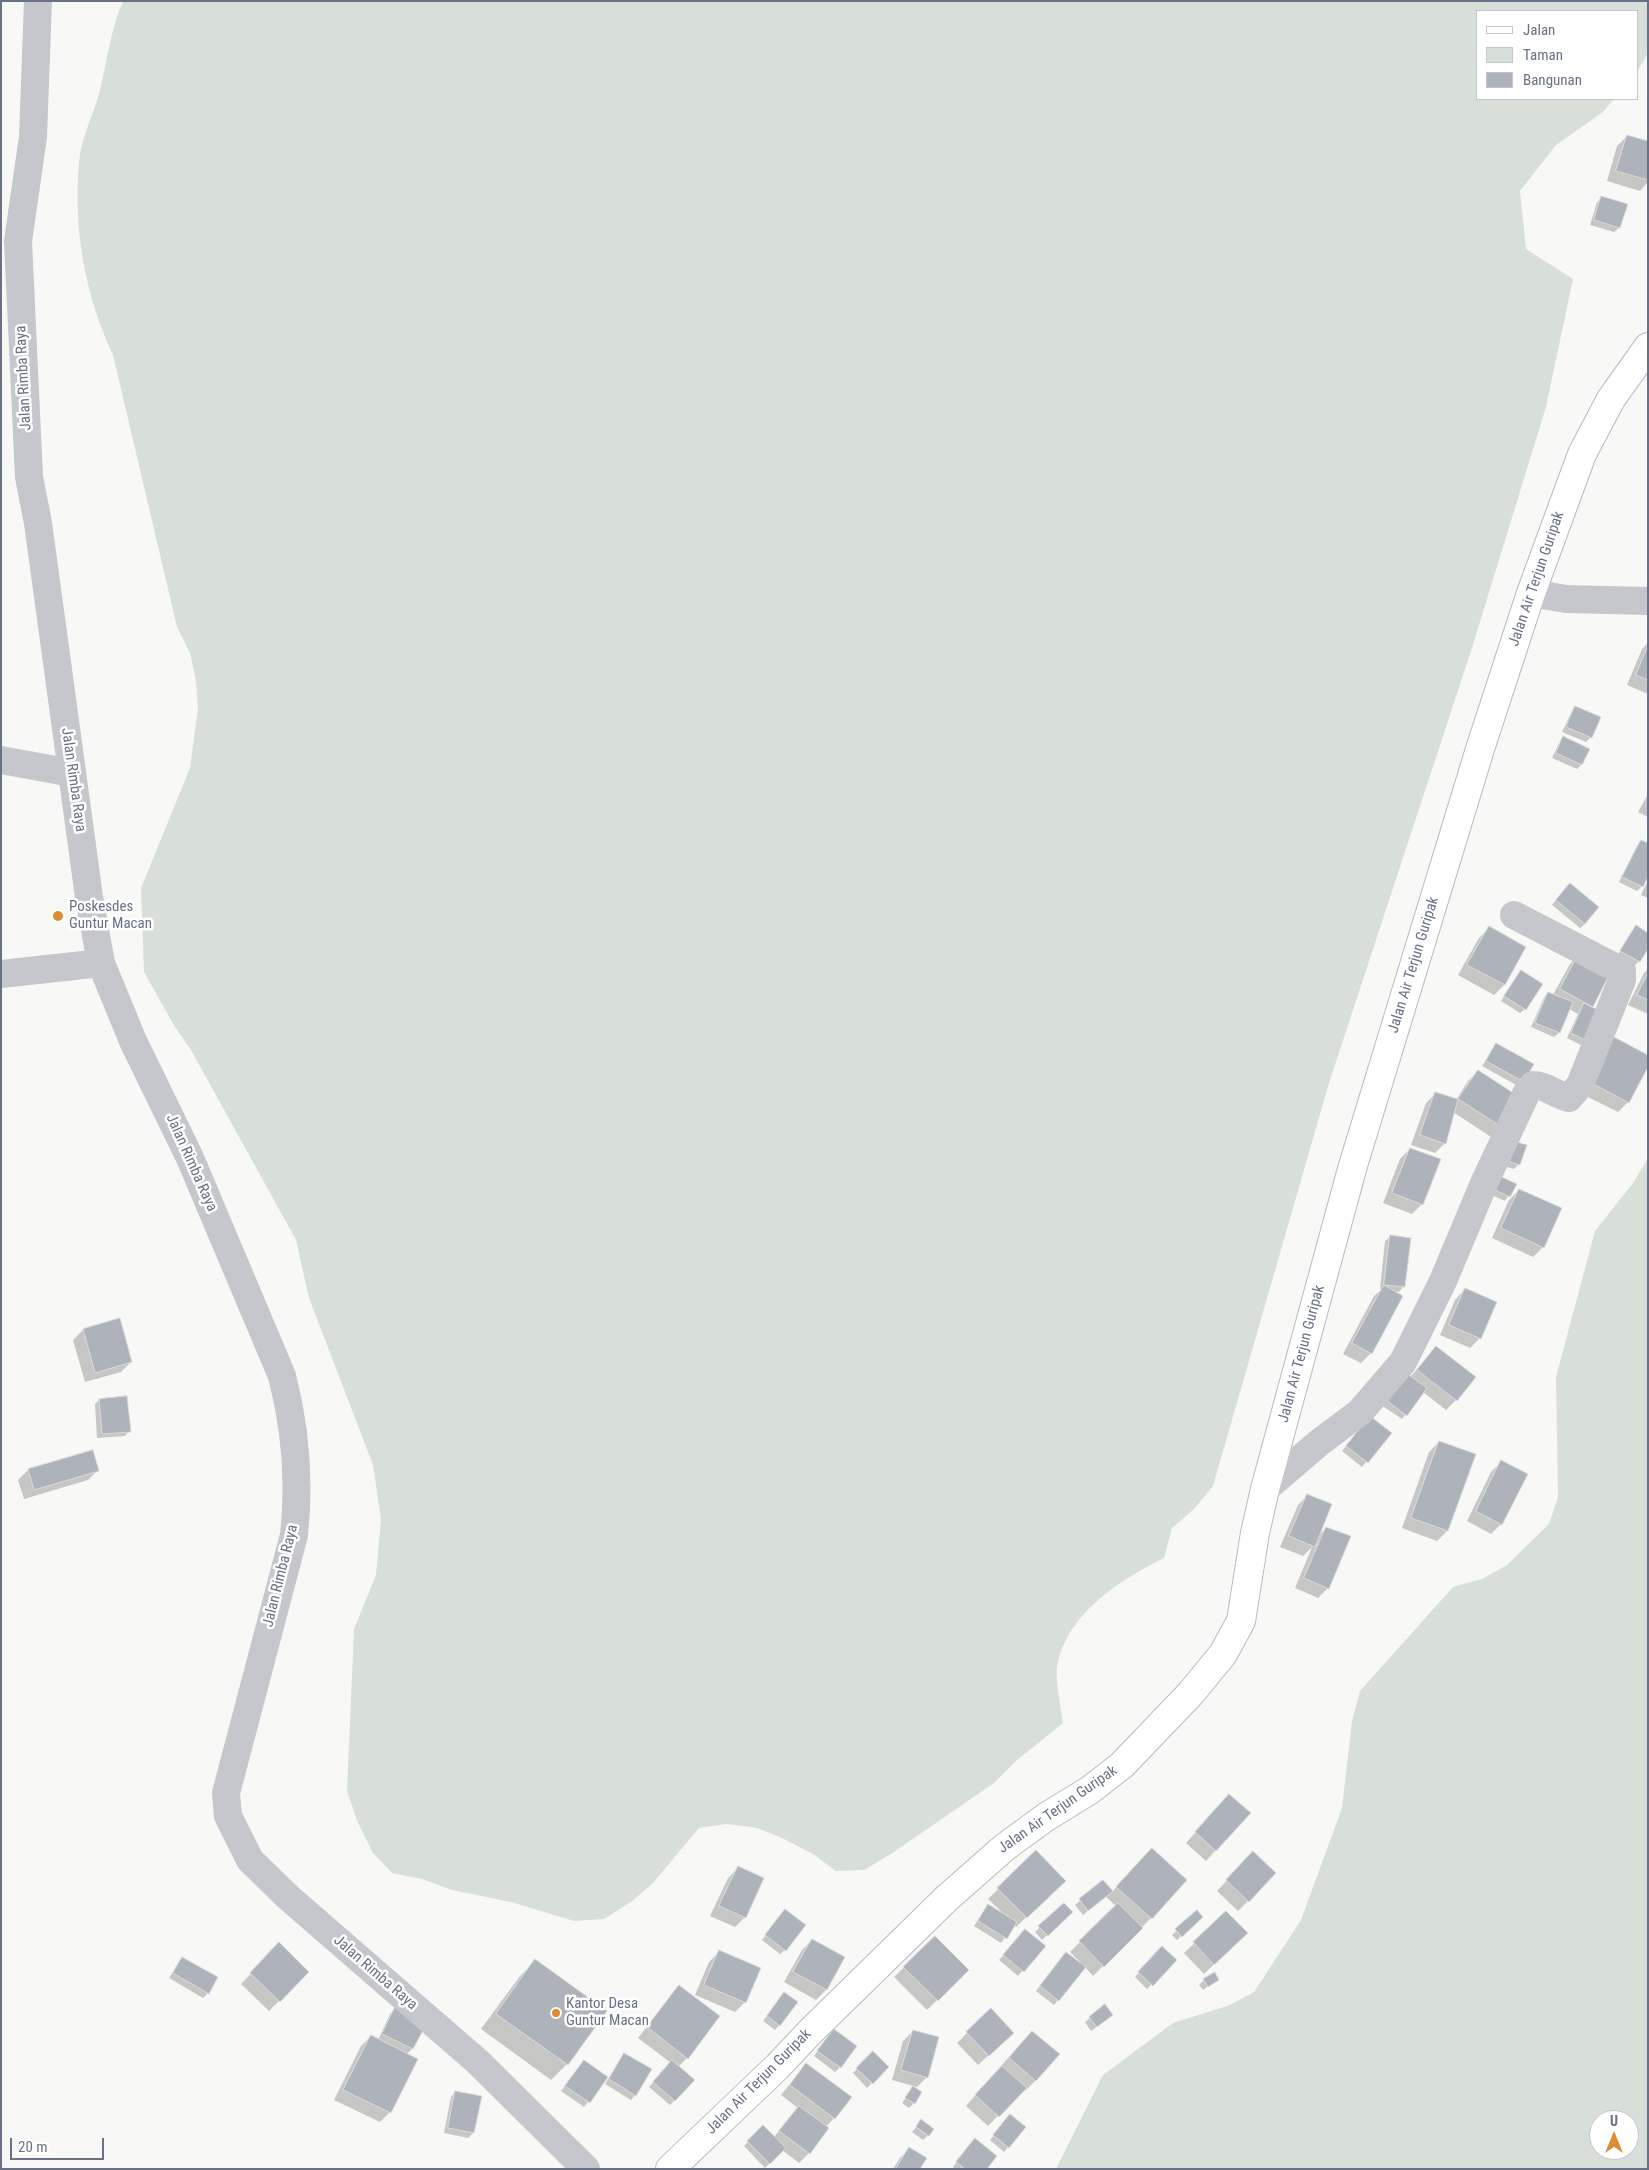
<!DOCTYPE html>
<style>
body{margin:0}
#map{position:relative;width:1649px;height:2170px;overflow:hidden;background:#f8f9f6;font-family:"Roboto Condensed",sans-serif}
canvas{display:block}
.frame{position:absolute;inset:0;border:2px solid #697186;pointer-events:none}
.legend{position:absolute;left:1476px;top:10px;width:162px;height:90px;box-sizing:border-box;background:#fff;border:1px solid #c3c6cf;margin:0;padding:6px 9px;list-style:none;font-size:15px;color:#697186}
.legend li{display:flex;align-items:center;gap:10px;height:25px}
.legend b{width:25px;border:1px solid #c3c6cf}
.north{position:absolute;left:1589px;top:2110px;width:50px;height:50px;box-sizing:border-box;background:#fff;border:1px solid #c3c6cf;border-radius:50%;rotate:0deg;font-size:14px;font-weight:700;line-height:20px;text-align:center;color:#697186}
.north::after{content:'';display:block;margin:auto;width:18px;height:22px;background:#dd8c32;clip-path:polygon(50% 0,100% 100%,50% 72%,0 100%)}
.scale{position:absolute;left:10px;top:2138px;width:94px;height:22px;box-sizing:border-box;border:2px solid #697186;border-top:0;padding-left:6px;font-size:15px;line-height:18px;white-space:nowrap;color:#697186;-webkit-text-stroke:4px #fff;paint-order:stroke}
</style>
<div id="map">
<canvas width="1649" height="2170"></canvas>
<div class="frame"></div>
<ul class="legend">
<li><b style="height:6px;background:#fff"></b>Jalan</li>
<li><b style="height:14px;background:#d8dfd8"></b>Taman</li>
<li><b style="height:14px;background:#adb2bb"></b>Bangunan</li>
</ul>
<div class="north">U</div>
<div class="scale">20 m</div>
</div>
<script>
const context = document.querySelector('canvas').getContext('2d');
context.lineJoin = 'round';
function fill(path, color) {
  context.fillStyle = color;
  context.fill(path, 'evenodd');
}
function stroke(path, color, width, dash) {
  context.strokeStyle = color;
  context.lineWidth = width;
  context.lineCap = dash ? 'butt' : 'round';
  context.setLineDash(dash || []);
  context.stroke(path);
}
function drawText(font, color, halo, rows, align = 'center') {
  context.font = font + ' "Roboto Condensed",sans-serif';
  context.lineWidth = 5;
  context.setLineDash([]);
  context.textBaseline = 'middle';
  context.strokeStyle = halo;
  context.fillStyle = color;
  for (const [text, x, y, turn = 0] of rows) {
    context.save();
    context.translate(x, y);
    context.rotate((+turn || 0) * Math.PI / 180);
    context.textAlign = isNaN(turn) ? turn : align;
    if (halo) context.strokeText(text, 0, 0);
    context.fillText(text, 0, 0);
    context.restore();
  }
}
fill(new Path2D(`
 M 123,1 L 1648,1 L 1648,53 L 1638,70 L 1638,11 L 1478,11 L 1478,99 L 1614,99 L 1603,112 L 1556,145 L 1520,191 L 1526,249 L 1573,279 L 1546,407 L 1471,651 L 1329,1083 L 1213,1486 L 1194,1509 L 1172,1528 L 1164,1558 C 1120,1580 1067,1613 1057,1666 C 1055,1678 1061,1709 1063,1723 L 1016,1761 L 994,1783 L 891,1854 L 864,1870 L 836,1871 L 813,1854 L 782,1838 L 757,1828 L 727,1824 L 699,1828 L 653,1883 L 631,1902 L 604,1919 L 574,1921 L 511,1902 L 452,1890 L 422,1879 L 392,1873 L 373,1853 L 358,1823 L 347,1791 L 354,1629 L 376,1575 L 381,1520 L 373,1465 L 309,1298 L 296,1240 L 191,1050 L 175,1027 L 144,972 L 141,888 L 190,768 L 198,708 L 196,680 L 190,653 L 177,627 L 113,355 C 85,295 73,229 79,163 C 81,137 94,114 100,90 C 107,61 111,28 123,1 Z
 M 1648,1158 L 1648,2169 L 1056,2169 L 1103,2075 L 1173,2023 L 1230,2005 L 1254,1992 L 1301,1920 L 1342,1808 L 1352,1721 L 1360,1691 L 1453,1587 L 1482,1579 L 1507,1565 L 1549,1524 L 1558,1497 L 1556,1377 L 1595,1231 L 1633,1183 ZM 1599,2120 L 1629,2120 L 1629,2150 L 1599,2150 Z`), '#d8dfd8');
fill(new Path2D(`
 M 1627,136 L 1648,142 L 1648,182 L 1640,191 L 1607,181 L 1617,146 Z
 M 1602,198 L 1619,228 L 1614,232 L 1590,225 L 1597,202 Z
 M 1648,643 L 1648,694 L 1627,685 L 1642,649 Z
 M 1575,708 L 1591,737 L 1586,742 L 1562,732 L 1571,713 Z
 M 1564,738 L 1581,765 L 1577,769 L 1552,758 L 1559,743 Z
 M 1648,794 L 1648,817 L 1638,812 Z
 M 1641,841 L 1642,886 L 1637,891 L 1619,882 L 1637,846 Z
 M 1648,880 L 1648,898 L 1641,895 Z
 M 1565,889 L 1585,924 L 1580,928 L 1552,905 Z
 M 1636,927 L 1639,961 L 1634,966 L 1617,956 Z
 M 1489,928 L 1525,947 L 1504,985 L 1494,995 L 1458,975 L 1479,938 Z
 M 1580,954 L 1592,1006 L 1585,1040 L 1581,1045 L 1567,1038 L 1578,1014 L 1569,1009 L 1559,1033 L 1554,1037 L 1531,1027 L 1544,998 L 1548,993 L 1553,995 L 1570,964 Z
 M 1648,969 L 1648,1014 L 1628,1005 L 1644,973 Z
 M 1521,971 L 1525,1009 L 1520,1013 L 1501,1001 Z
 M 1496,1044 L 1532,1064 L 1518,1086 L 1482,1066 Z
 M 1602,1048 L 1648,1065 L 1628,1102 L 1618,1112 L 1578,1092 Z
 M 1478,1071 L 1501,1127 L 1491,1137 L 1453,1112 L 1445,1143 L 1435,1153 L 1411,1145 L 1426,1103 L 1436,1093 L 1456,1100 L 1468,1081 Z
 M 1503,1145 L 1519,1164 L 1514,1169 L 1497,1164 Z
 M 1410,1149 L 1422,1204 L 1412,1214 L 1383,1203 L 1400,1159 Z
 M 1515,1184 L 1505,1201 L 1485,1192 Z
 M 1519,1190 L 1543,1247 L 1533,1257 L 1492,1238 L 1509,1200 Z
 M 1390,1237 L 1409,1239 L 1403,1287 L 1399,1292 L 1392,1291 L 1402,1296 L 1371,1353 L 1361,1363 L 1343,1354 L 1374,1296 L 1382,1289 L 1380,1289 L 1385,1241 Z
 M 1465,1289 L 1495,1303 L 1480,1338 L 1470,1348 L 1440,1335 L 1455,1300 Z
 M 83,1330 L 131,1362 L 121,1372 L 85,1382 L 73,1340 Z
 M 1436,1348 L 1456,1400 L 1446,1410 L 1423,1392 L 1402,1419 L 1378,1403 L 1410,1377 Z
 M 99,1400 L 129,1431 L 125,1436 L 97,1438 L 95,1404 Z
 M 1366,1422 L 1390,1433 L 1362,1467 L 1342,1451 Z
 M 1439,1442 L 1474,1455 L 1447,1531 L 1437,1541 L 1402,1528 L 1429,1452 Z
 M 1501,1462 L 1501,1524 L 1491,1534 L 1467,1521 L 1491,1472 Z
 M 28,1470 L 98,1470 L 88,1480 L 24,1499 L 18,1480 Z
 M 1308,1495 L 1317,1537 L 1326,1528 L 1328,1588 L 1318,1598 L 1295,1588 L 1312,1547 L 1303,1556 L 1280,1547 L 1298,1505 Z
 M 1219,1806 L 1249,1813 L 1206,1861 L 1186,1843 Z
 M 1036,1852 L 1064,1881 L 1016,1927 L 1014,1925 L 1001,1943 L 974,1926 L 988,1906 L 1003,1913 L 988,1899 Z
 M 1253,1853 L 1248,1901 L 1238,1911 L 1217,1891 Z
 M 1142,1859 L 1185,1880 L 1151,1918 L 1093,1976 L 1085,1967 L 1054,2005 L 1036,1991 L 1062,1958 L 1078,1963 L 1079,1961 L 1070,1952 L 1116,1906 L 1105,1896 L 1083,1915 L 1075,1905 L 1103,1882 L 1112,1892 Z
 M 738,1868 L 745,1917 L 735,1927 L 710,1916 L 728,1878 Z
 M 1064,1904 L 1071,1912 L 1042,1940 L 1035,1932 Z
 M 1197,1912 L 1201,1917 L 1177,1940 L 1172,1935 Z
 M 1226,1913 L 1236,1943 L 1204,1974 L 1184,1953 Z
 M 781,1916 L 785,1950 L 780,1954 L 762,1940 Z
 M 1021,1935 L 1044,1946 L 1018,1976 L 999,1960 Z
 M 935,1938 L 967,1970 L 927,2010 L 894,1977 Z
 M 812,1940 L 843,1958 L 826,1990 L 816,2000 L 784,1982 L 802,1950 Z
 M 279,1944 L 308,1972 L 269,2011 L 241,1984 Z
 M 1162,1948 L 1175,1960 L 1147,1989 L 1135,1977 Z
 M 719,1952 L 745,2002 L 735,2012 L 695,1995 L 709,1962 Z
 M 182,1958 L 208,1993 L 203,1998 L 169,1978 Z
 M 535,1961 L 605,2011 L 567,2064 L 551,2080 L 481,2029 L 520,1976 Z
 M 1218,1979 L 1203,1990 L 1199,1985 L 1204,1980 Z
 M 679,1986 L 687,2058 L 678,2067 L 693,2080 L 670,2105 L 649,2087 L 671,2063 L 638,2038 Z
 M 784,1994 L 779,2025 L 775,2030 L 763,2021 Z
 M 395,2009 L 412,2049 L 407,2054 L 390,2112 L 380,2122 L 334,2100 L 361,2046 L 371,2036 L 378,2040 L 390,2014 Z
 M 1090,2018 L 1107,2019 L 1091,2031 L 1085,2022 Z
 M 913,2031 L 927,2077 L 917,2087 L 892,2080 L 903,2041 Z
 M 967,2033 L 1002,2043 L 978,2065 L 957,2043 Z
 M 829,2035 L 840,2067 L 835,2072 L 814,2056 Z
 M 1022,2042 L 1036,2080 L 1026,2090 L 1024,2089 L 988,2126 L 966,2106 Z
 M 873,2053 L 888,2067 L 867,2088 L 853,2073 Z
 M 624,2054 L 635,2095 L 631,2100 L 605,2084 Z
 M 584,2061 L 606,2077 L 584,2107 L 561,2091 Z
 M 806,2064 L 834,2118 L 826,2127 L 809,2153 L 799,2163 L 782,2150 L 765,2168 L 744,2146 L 763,2127 L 774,2137 L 798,2108 L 781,2095 Z
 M 913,2088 L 914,2103 L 909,2108 L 902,2103 Z
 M 455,2092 L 480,2097 L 473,2133 L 468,2138 L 444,2133 L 451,2097 Z
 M 921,2121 L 928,2135 L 923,2140 L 912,2132 Z
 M 1006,2121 L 1008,2147 L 1004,2152 L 990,2140 Z
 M 970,2144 L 986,2169 L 955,2169 L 953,2167 Z
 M 910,2148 L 919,2169 L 893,2169 L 900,2158 Z`), '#0003');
const building = new Path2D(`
 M 1627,135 L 1648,141 L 1648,180 L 1616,171 Z
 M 1601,196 L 1628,204 L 1620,228 L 1594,220 Z
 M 1648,646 L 1648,680 L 1636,675 Z
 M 1575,706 L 1601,717 L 1592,738 L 1566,727 Z
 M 1563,736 L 1590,749 L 1582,765 L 1556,753 Z
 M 1641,840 L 1648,843 L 1648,877 L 1643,887 L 1622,877 Z
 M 1570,883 L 1599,907 L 1585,924 L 1556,900 Z
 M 1636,925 L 1648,933 L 1648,949 L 1640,962 L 1620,951 Z
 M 1489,926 L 1526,947 L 1505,985 L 1467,965 Z
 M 1579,953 L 1612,969 L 1593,1007 L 1560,989 Z
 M 1521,970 L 1543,984 L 1526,1010 L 1504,996 Z
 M 1648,973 L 1648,1000 L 1637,995 Z
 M 1548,992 L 1573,1002 L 1560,1033 L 1535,1023 Z
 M 1584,1003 L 1600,1011 L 1587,1041 L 1571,1033 Z
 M 1612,1036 L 1648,1055 L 1648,1067 L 1629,1103 L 1588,1081 Z
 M 1496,1043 L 1534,1064 L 1524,1082 L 1486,1061 Z
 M 1478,1070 L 1521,1098 L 1502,1127 L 1458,1099 Z
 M 1435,1092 L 1458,1099 L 1446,1144 L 1420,1135 Z
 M 1507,1139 L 1527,1145 L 1520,1165 L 1501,1159 Z
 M 1410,1148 L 1441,1159 L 1423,1205 L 1392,1193 Z
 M 1495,1174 L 1517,1184 L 1510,1197 L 1489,1187 Z
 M 1519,1189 L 1562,1208 L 1544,1248 L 1501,1228 Z
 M 1390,1235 L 1411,1238 L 1405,1287 L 1384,1285 Z
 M 1384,1285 L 1403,1296 L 1372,1354 L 1352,1343 Z
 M 1465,1288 L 1497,1302 L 1481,1339 L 1449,1325 Z
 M 120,1318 L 132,1362 L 95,1373 L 83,1329 Z
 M 1436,1346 L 1476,1377 L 1457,1401 L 1417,1370 Z
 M 1402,1370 L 1427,1388 L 1407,1416 L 1382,1397 Z
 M 127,1396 L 131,1432 L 102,1434 L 99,1399 Z
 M 1370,1416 L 1392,1433 L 1368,1463 L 1346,1446 Z
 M 1439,1441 L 1476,1454 L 1448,1531 L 1411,1518 Z
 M 93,1450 L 99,1471 L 34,1490 L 28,1469 Z
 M 1501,1460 L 1528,1474 L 1502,1525 L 1476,1511 Z
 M 1307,1494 L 1332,1504 L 1315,1547 L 1289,1536 Z
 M 1326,1527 L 1351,1536 L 1329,1589 L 1304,1578 Z
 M 1229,1794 L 1251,1813 L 1216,1851 L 1195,1832 Z
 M 1152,1848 L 1187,1880 L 1152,1919 L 1116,1887 Z
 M 1036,1850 L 1066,1881 L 1027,1918 L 997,1888 Z
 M 1253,1851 L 1276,1873 L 1249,1902 L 1226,1880 Z
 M 738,1866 L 764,1878 L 746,1918 L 719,1906 Z
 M 1103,1880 L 1113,1891 L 1088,1911 L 1079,1899 Z
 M 1064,1903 L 1073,1912 L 1048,1936 L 1038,1926 Z
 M 1118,1903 L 1143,1928 L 1104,1967 L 1079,1941 Z
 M 988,1904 L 1017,1922 L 1007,1939 L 978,1921 Z
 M 785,1909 L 806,1925 L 786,1951 L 765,1935 Z
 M 1197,1910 L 1203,1917 L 1182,1937 L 1175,1929 Z
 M 1226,1911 L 1248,1933 L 1214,1965 L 1193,1942 Z
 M 1025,1929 L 1046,1946 L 1024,1972 L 1003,1955 Z
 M 935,1936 L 969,1970 L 938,2001 L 903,1967 Z
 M 812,1939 L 845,1957 L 827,1990 L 793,1972 Z
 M 279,1942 L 309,1972 L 280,2002 L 250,1973 Z
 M 1162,1946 L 1177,1960 L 1153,1986 L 1138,1972 Z
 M 719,1950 L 761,1968 L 746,2003 L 704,1985 Z
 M 1066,1952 L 1086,1967 L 1059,2001 L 1040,1986 Z
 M 182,1957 L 218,1977 L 209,1994 L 173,1973 Z
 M 535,1959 L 607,2011 L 568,2065 L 496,2014 Z
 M 1215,1972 L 1219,1980 L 1208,1987 L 1203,1979 Z
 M 679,1985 L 720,2016 L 688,2059 L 647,2027 Z
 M 784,1992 L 798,2002 L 780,2026 L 767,2016 Z
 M 1105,2004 L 1113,2015 L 1097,2027 L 1089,2017 Z
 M 395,2007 L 427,2023 L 413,2049 L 382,2034 Z
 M 991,2008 L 1014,2033 L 989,2056 L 966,2032 Z
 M 834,2029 L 857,2046 L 841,2068 L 817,2051 Z
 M 913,2030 L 939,2037 L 928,2078 L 901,2070 Z
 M 1032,2031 L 1060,2054 L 1036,2081 L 1009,2058 Z
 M 371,2035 L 418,2059 L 391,2113 L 343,2090 Z
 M 873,2051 L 889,2067 L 873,2084 L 856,2068 Z
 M 624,2053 L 652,2069 L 636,2096 L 609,2079 Z
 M 584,2060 L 608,2077 L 590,2103 L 565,2086 Z
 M 672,2060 L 695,2080 L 675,2101 L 653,2082 Z
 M 806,2063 L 852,2097 L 835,2119 L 790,2085 Z
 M 1002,2066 L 1027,2088 L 999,2117 L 975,2095 Z
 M 913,2086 L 922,2092 L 915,2104 L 905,2098 Z
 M 455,2091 L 482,2096 L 474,2133 L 448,2128 Z
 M 799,2106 L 829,2128 L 810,2154 L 779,2131 Z
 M 1010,2114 L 1026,2127 L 1009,2148 L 993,2135 Z
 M 921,2119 L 934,2129 L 929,2136 L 916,2127 Z
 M 763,2125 L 786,2148 L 770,2164 L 747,2141 Z
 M 975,2138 L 997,2156 L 987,2169 L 965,2169 L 956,2162 Z
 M 909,2147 L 927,2158 L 920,2169 L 896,2169 Z`);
fill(building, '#adb2bb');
stroke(building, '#dadad9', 1);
const secondary = new Path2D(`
 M 670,2169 L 777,2067 L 810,2032 L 947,1898 L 1005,1847 L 1046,1817 L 1090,1790 L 1122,1765 L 1191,1693 L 1223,1654 L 1241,1621 L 1255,1533 L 1265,1489 L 1352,1169 L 1480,749 L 1531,593 L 1582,454 L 1611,399 L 1648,347`);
stroke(secondary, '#b7bac0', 30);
stroke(new Path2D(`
 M 38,1 L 33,137 L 18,241 L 29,477 L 38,523 L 89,897 L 101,963 L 133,1041 L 190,1158 L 282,1376 C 296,1430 300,1480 294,1535 L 226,1793 L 228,1816 L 250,1860 L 288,1897 L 478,2062 L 586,2169
 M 1531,593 L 1566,599 L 1648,601
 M 1,760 L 72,773
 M 1,974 L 101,963
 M 1265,1489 L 1320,1442 L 1360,1412 L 1403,1362 L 1443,1281 L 1485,1181 L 1527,1092 L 1533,1085 C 1546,1085 1556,1095 1569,1098 L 1580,1085 L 1622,980 L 1622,971 L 1514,915`), '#c5c7cc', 28);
stroke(secondary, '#fff', 28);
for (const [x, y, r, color] of [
 [58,916,6,"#dd8c32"],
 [556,2013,5,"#dd8c32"]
]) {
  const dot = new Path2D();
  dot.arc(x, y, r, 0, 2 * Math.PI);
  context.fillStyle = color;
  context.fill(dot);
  stroke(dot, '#fff', 2);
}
drawText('15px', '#697186', '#fff', [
 ["Jalan Rimba Raya",24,378,-93],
 ["Jalan Air Terjun Guripak",1537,579,-71],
 ["Jalan Rimba Raya",73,780,82],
 ["Jalan Air Terjun Guripak",1414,965,-73],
 ["Jalan Rimba Raya",191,1163,66],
 ["Jalan Air Terjun Guripak",1302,1354,-75],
 ["Jalan Rimba Raya",281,1576,-76],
 ["Jalan Air Terjun Guripak",1058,1810,-35],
 ["Jalan Rimba Raya",375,1973,41],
 ["Jalan Air Terjun Guripak",759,2082,-45]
]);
drawText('15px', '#697186', '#fff', [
 ["Poskesdes",69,907],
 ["Guntur Macan",69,924],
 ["Kantor Desa",566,2004],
 ["Guntur Macan",566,2021]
], 'left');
</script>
